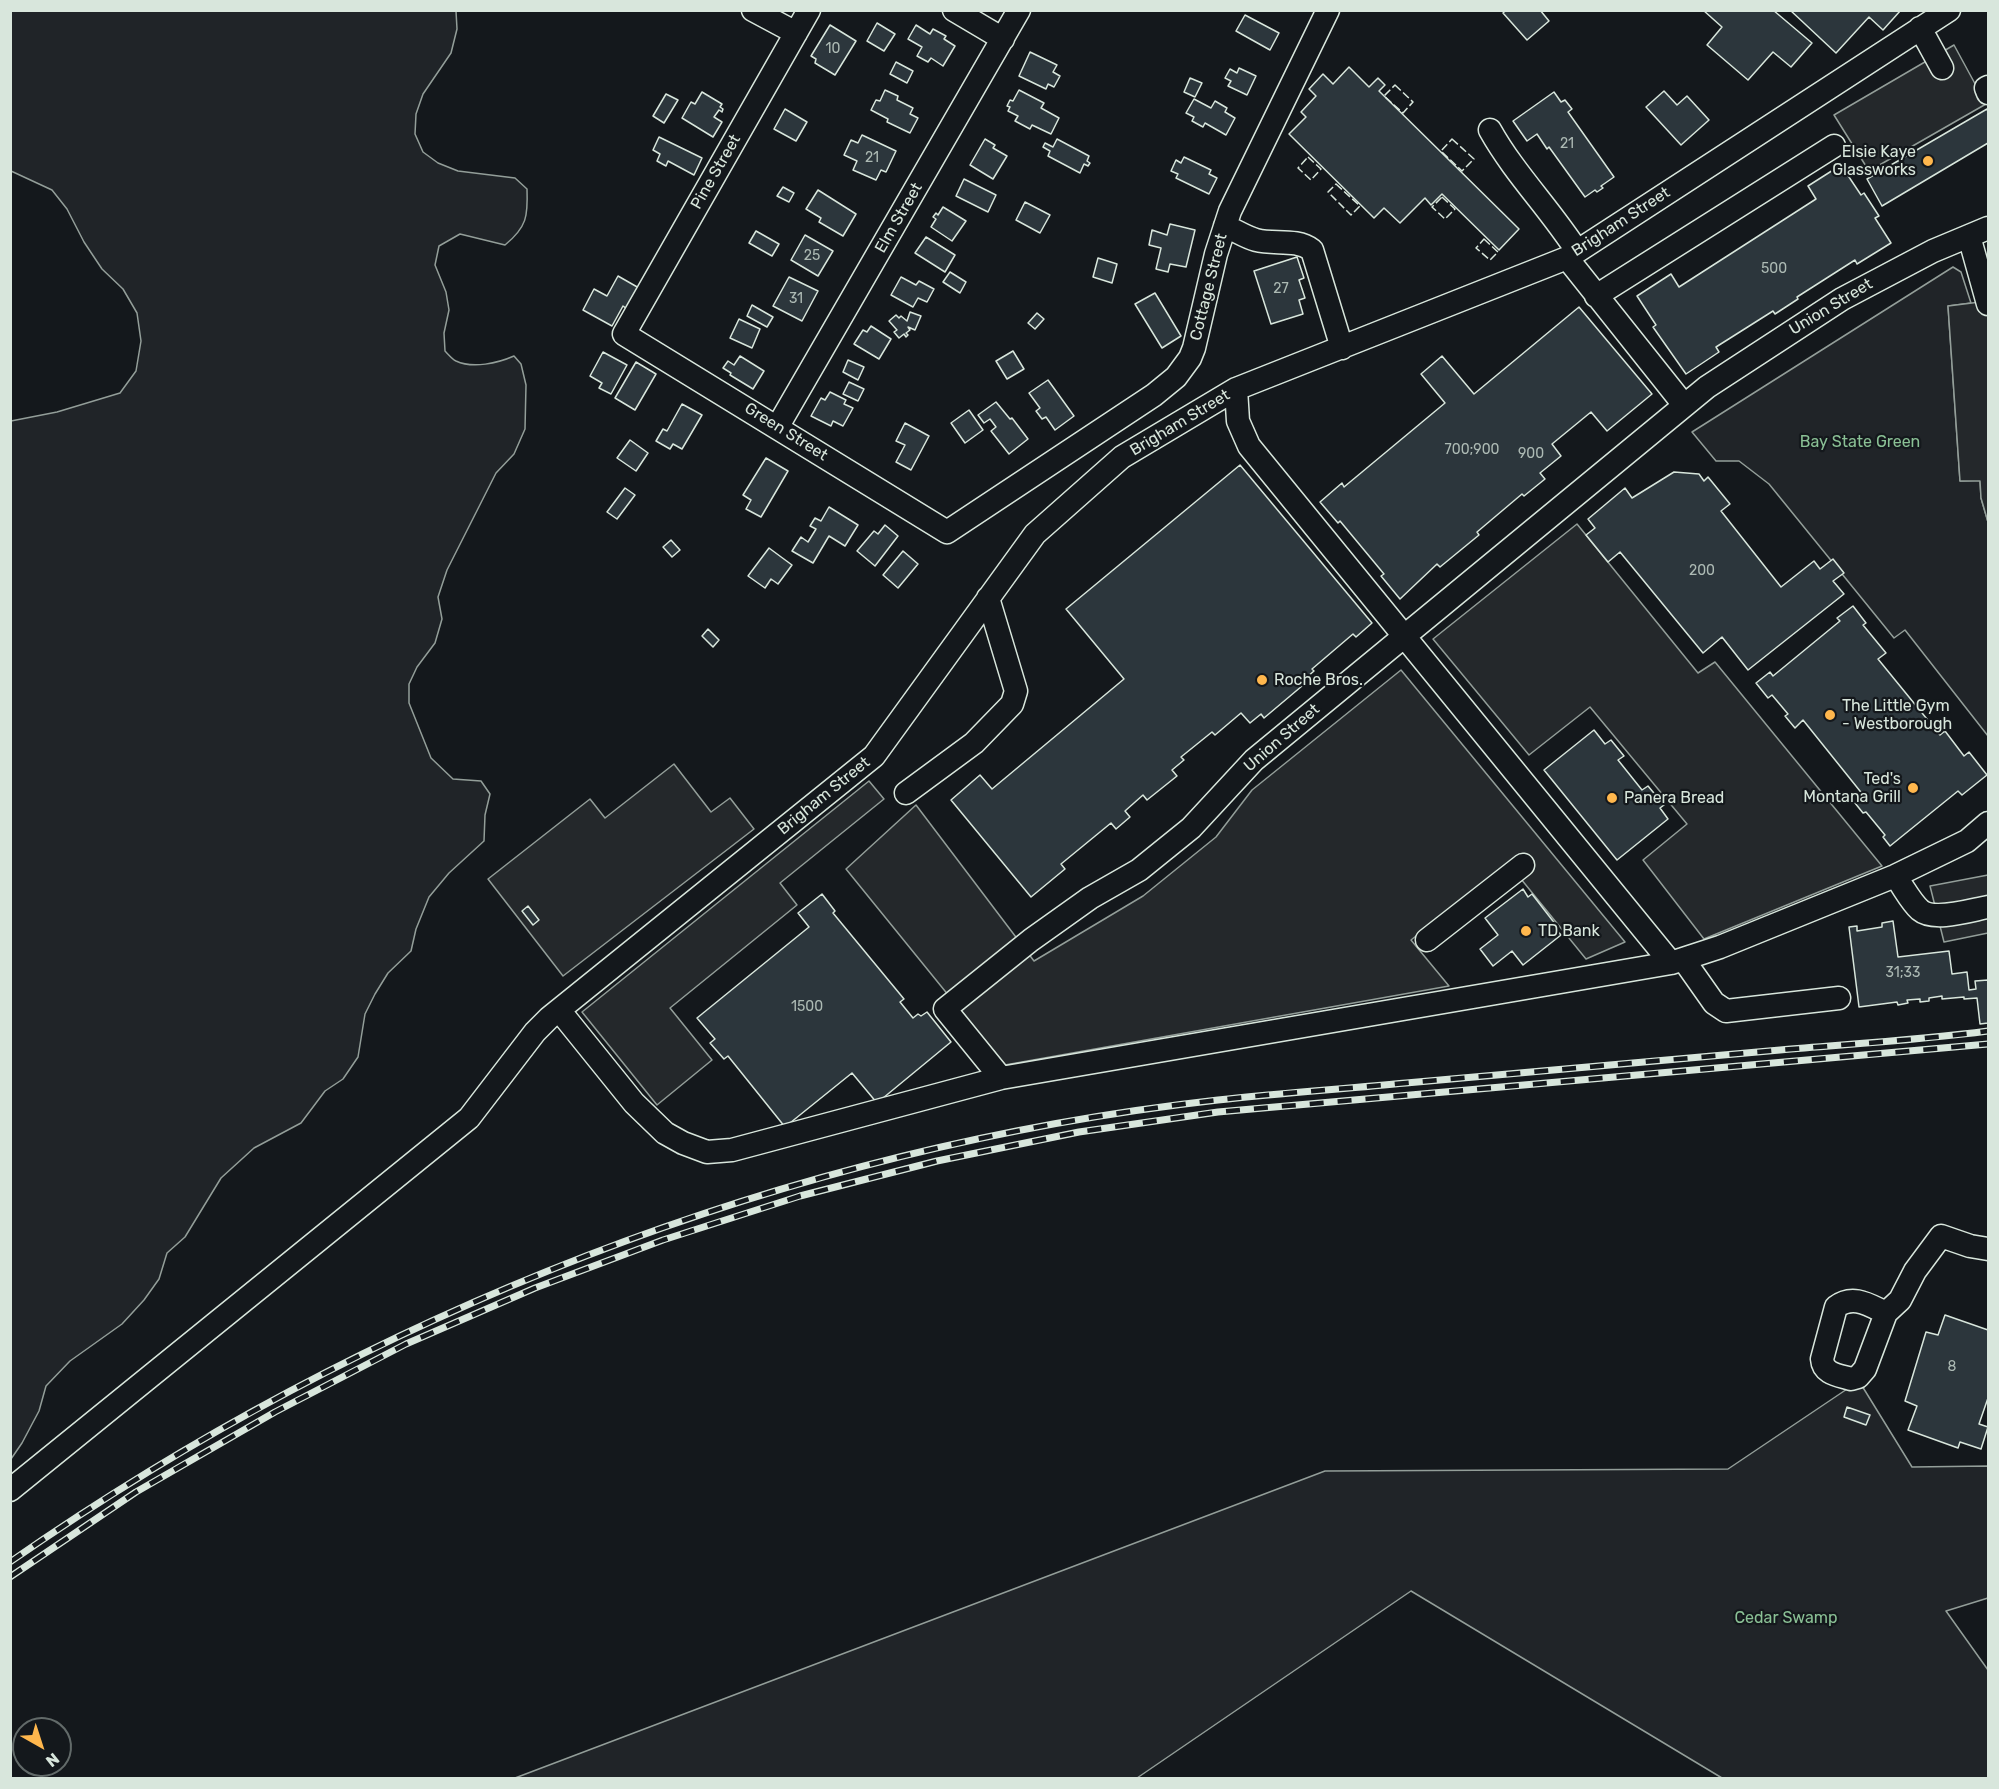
<!DOCTYPE html>
<style>
body{margin:0}
#map{position:relative;width:1999px;height:1789px;overflow:hidden;background:#14181c;font-family:Rubik,sans-serif}
canvas{display:block}
.frame{position:absolute;inset:0;border:12px solid #d8e6dc;pointer-events:none}
.north{position:absolute;left:12px;top:1717px;width:60px;height:60px;box-sizing:border-box;background:#14181c;border:2px solid #626a69;border-radius:50%;rotate:141deg;font-size:16px;font-weight:700;line-height:24px;text-align:center;color:#d8e6dc}
.north::after{content:'';display:block;margin:auto;width:21px;height:27px;background:#ffb74d;clip-path:polygon(50% 0,100% 100%,50% 72%,0 100%)}
</style>
<div id="map">
<canvas width="1999" height="1789"></canvas>
<div class="frame"></div>
<div class="north">N</div>
</div>
<script>
const context = document.querySelector('canvas').getContext('2d');
context.lineJoin = 'round';
function fill(path, color) {
  context.fillStyle = color;
  context.fill(path, 'evenodd');
}
function stroke(path, color, width, dash) {
  context.strokeStyle = color;
  context.lineWidth = width;
  context.lineCap = dash ? 'butt' : 'round';
  context.setLineDash(dash || []);
  context.stroke(path);
}
function drawText(font, color, halo, rows, align = 'center') {
  context.font = font + ' Rubik,sans-serif';
  context.lineWidth = 4.5;
  context.setLineDash([]);
  context.textBaseline = 'middle';
  context.strokeStyle = halo;
  context.fillStyle = color;
  for (const [text, x, y, turn = 0] of rows) {
    context.save();
    context.translate(x, y);
    context.rotate((+turn || 0) * Math.PI / 180);
    context.textAlign = isNaN(turn) ? turn : align;
    if (halo) context.strokeText(text, 0, 0);
    context.fillText(text, 0, 0);
    context.restore();
  }
}
const green = new Path2D(`
 M 11,10 L 456,11 L 457,29 L 451,53 L 423,94 L 416,114 L 415,134 L 423,152 L 438,163 L 458,171 L 515,178 L 527,189 C 528,216 527,227 505,245 L 460,234 L 439,246 L 435,265 L 446,292 L 449,310 L 444,333 L 445,351 C 448,354 452,359 456,361 C 473,369 498,363 514,356 L 521,364 L 526,385 L 525,429 L 514,454 L 496,473 L 447,570 L 438,597 L 442,619 L 435,643 L 417,667 L 409,684 L 409,703 L 431,758 L 453,779 L 481,781 L 490,794 L 485,815 L 484,841 L 449,873 L 429,897 L 416,929 L 411,951 L 388,973 L 375,994 L 365,1014 L 358,1057 L 343,1079 L 325,1091 L 301,1123 L 254,1148 L 221,1178 L 185,1237 L 167,1253 L 159,1279 L 144,1300 L 122,1324 L 70,1361 L 46,1386 L 39,1411 L 22,1443 L 11,1459 L 11,421 L 57,412 L 120,393 L 136,371 L 141,341 L 137,313 L 123,289 L 102,269 L 84,242 L 67,209 L 52,190 L 11,171 Z
 M 1953,267 L 1961,272 L 1971,303 L 1948,306 L 1960,481 L 1980,480 L 1981,498 L 1988,522 L 1988,736 L 1905,630 L 1894,638 L 1769,484 L 1739,461 L 1716,461 L 1692,432 Z
 M 1859,1381 L 1912,1467 L 1988,1466 L 1988,1598 L 1946,1611 L 1988,1670 L 1988,1778 L 1722,1778 L 1411,1591 L 1137,1778 L 515,1778 L 1325,1471 L 1728,1469 Z`);
fill(green, '#202428');
stroke(green, '#939e99', 1.5);
const parking = new Path2D(`
 M 1954,45 L 1986,104 L 1869,171 L 1834,115 Z
 M 1988,301 L 1988,522 L 1981,498 L 1980,481 L 1960,481 L 1948,306 Z
 M 1577,524 L 1698,673 L 1715,662 L 1882,866 L 1704,939 L 1643,860 L 1687,824 L 1590,707 L 1529,755 L 1433,639 Z
 M 1401,670 L 1625,942 L 1586,959 L 1508,863 L 1411,940 L 1449,986 L 1005,1065 L 846,869 L 916,805 L 1034,961 L 1143,896 L 1216,837 L 1252,790 Z
 M 674,764 L 711,812 L 730,798 L 754,829 L 563,976 L 488,879 L 590,799 L 605,818 Z
 M 869,781 L 884,799 L 780,883 L 797,905 L 670,1008 L 712,1060 L 657,1105 L 582,1012 Z
 M 1988,875 L 1988,933 L 1944,942 L 1930,886 Z`);
fill(parking, '#24282b');
stroke(parking, '#939e99', 1.5);
const building = new Path2D(`
 M 1506,10 L 1540,10 L 1549,21 L 1527,40 L 1503,13 Z
 M 1703,10 L 1773,10 L 1812,43 L 1791,67 L 1773,52 L 1748,80 L 1707,45 L 1722,27 Z
 M 1790,10 L 1901,10 L 1883,30 L 1869,17 L 1836,53 Z
 M 1245,15 L 1279,33 L 1270,50 L 1236,31 Z
 M 877,23 L 895,34 L 884,51 L 867,41 Z
 M 830,25 L 856,41 L 835,75 L 815,63 L 816,59 L 811,56 Z
 M 916,25 L 930,34 L 933,29 L 946,36 L 944,39 L 955,46 L 943,66 L 931,58 L 928,62 L 917,56 L 922,47 L 908,39 Z
 M 1030,52 L 1057,65 L 1053,72 L 1060,76 L 1054,87 L 1048,84 L 1046,89 L 1019,76 Z
 M 896,62 L 913,71 L 907,83 L 890,74 Z
 M 1349,67 L 1369,87 L 1378,78 L 1385,85 L 1379,91 L 1519,229 L 1499,250 L 1442,194 L 1431,205 L 1425,198 L 1400,223 L 1384,208 L 1374,218 L 1289,134 L 1306,117 L 1301,112 L 1316,96 L 1309,89 L 1323,74 L 1333,84 Z
 M 1239,68 L 1256,76 L 1247,95 L 1228,86 L 1231,81 L 1225,78 L 1230,69 L 1237,73 Z
 M 1190,78 L 1202,83 L 1195,97 L 1184,92 Z
 M 885,90 L 898,96 L 897,100 L 913,108 L 910,114 L 918,118 L 910,133 L 887,122 L 888,119 L 871,110 L 876,100 L 880,101 Z
 M 1019,90 L 1044,103 L 1041,108 L 1059,118 L 1051,134 L 1032,125 L 1030,129 L 1015,121 L 1018,116 L 1008,111 L 1010,107 L 1007,106 L 1010,100 L 1013,101 Z
 M 1664,91 L 1677,105 L 1687,96 L 1709,120 L 1681,145 L 1646,107 Z
 M 702,92 L 722,104 L 720,107 L 723,109 L 722,112 L 719,110 L 714,117 L 722,122 L 713,137 L 682,118 L 691,102 L 695,104 Z
 M 1554,92 L 1561,102 L 1565,100 L 1572,109 L 1568,112 L 1614,177 L 1601,186 L 1603,188 L 1597,192 L 1595,190 L 1585,197 L 1549,147 L 1547,149 L 1537,134 L 1527,141 L 1513,121 Z
 M 666,94 L 678,100 L 664,123 L 653,116 Z
 M 1194,99 L 1211,108 L 1215,101 L 1227,108 L 1225,112 L 1235,118 L 1226,135 L 1205,123 L 1203,127 L 1192,121 L 1194,117 L 1186,113 Z
 M 785,109 L 807,122 L 796,141 L 774,129 Z
 M 1987,109 L 1988,112 L 1988,143 L 1882,206 L 1867,179 Z
 M 862,135 L 896,151 L 886,172 L 881,170 L 876,180 L 853,170 L 857,161 L 844,155 L 851,140 L 858,143 Z
 M 659,137 L 702,158 L 694,175 L 668,161 L 666,166 L 657,161 L 660,154 L 653,150 Z
 M 985,139 L 995,145 L 993,148 L 1007,156 L 993,179 L 970,165 Z
 M 1057,139 L 1089,156 L 1087,161 L 1090,163 L 1088,166 L 1084,164 L 1080,173 L 1048,156 L 1050,151 L 1043,147 L 1045,143 L 1053,147 Z
 M 1184,157 L 1211,170 L 1209,174 L 1217,178 L 1209,194 L 1176,178 L 1178,174 L 1171,171 L 1176,160 L 1181,163 Z
 M 1841,165 L 1861,195 L 1864,193 L 1879,216 L 1875,218 L 1891,243 L 1857,264 L 1855,260 L 1797,297 L 1798,299 L 1775,314 L 1773,311 L 1716,347 L 1719,352 L 1686,374 L 1653,327 L 1656,325 L 1637,296 L 1671,274 L 1679,287 L 1816,199 L 1808,186 Z
 M 964,179 L 996,195 L 988,212 L 956,196 Z
 M 783,187 L 794,193 L 789,202 L 777,196 Z
 M 818,190 L 856,214 L 843,236 L 819,222 L 821,218 L 806,209 Z
 M 1025,202 L 1050,215 L 1040,233 L 1016,220 Z
 M 943,207 L 966,221 L 952,241 L 931,227 L 936,219 L 933,217 L 936,213 L 938,215 Z
 M 1170,224 L 1195,230 L 1186,267 L 1170,264 L 1168,272 L 1156,269 L 1161,248 L 1149,245 L 1152,230 L 1167,235 Z
 M 756,231 L 779,244 L 772,256 L 749,243 Z
 M 805,235 L 833,251 L 818,276 L 791,260 Z
 M 926,237 L 955,255 L 945,272 L 915,253 Z
 M 1297,257 L 1304,278 L 1299,280 L 1305,298 L 1299,300 L 1303,314 L 1271,324 L 1254,271 Z
 M 1098,258 L 1117,264 L 1112,283 L 1093,277 Z
 M 950,272 L 966,282 L 960,293 L 943,282 Z
 M 618,276 L 639,288 L 627,309 L 623,306 L 612,326 L 583,310 L 594,289 L 607,296 Z
 M 789,277 L 818,291 L 802,321 L 773,306 Z
 M 901,277 L 916,285 L 919,281 L 934,289 L 927,302 L 918,298 L 913,307 L 891,295 Z
 M 1155,293 L 1181,336 L 1162,348 L 1135,304 Z
 M 752,305 L 773,317 L 767,327 L 747,316 Z
 M 1579,307 L 1652,394 L 1607,431 L 1591,412 L 1552,444 L 1561,456 L 1540,473 L 1545,479 L 1524,496 L 1522,494 L 1477,532 L 1479,535 L 1440,567 L 1437,564 L 1400,599 L 1381,576 L 1384,574 L 1340,521 L 1338,523 L 1320,502 L 1342,483 L 1344,487 L 1445,403 L 1421,374 L 1442,356 L 1474,394 Z
 M 910,312 L 921,316 L 915,330 L 908,327 L 910,330 L 906,333 L 908,335 L 906,337 L 904,334 L 899,338 L 894,332 L 897,330 L 889,321 L 896,315 L 899,318 L 901,316 L 907,321 Z
 M 1037,313 L 1044,319 L 1035,329 L 1028,323 Z
 M 739,319 L 760,329 L 752,348 L 730,338 Z
 M 871,326 L 891,339 L 879,359 L 854,344 L 863,330 L 867,332 Z
 M 1013,351 L 1024,369 L 1007,379 L 996,361 Z
 M 603,352 L 627,365 L 611,394 L 599,388 L 602,383 L 590,376 Z
 M 740,356 L 764,371 L 753,389 L 730,375 L 731,373 L 723,368 L 728,361 L 734,365 Z
 M 848,360 L 864,367 L 858,380 L 843,372 Z
 M 636,362 L 656,374 L 635,410 L 615,398 Z
 M 1048,380 L 1074,416 L 1055,430 L 1046,417 L 1042,419 L 1036,411 L 1040,408 L 1029,393 Z
 M 849,382 L 864,389 L 858,401 L 843,394 Z
 M 830,392 L 846,400 L 844,404 L 853,408 L 843,426 L 833,421 L 831,426 L 811,416 L 821,398 L 825,400 Z
 M 996,402 L 1010,419 L 1012,418 L 1028,439 L 1009,454 L 991,431 L 996,427 L 990,419 L 984,423 L 978,415 Z
 M 682,404 L 702,415 L 682,449 L 673,444 L 670,449 L 656,441 L 663,429 L 667,431 Z
 M 969,410 L 983,430 L 965,443 L 951,423 Z
 M 905,423 L 929,436 L 911,470 L 896,462 L 905,445 L 896,441 Z
 M 630,440 L 648,453 L 636,471 L 617,458 Z
 M 766,458 L 788,471 L 761,517 L 746,509 L 751,500 L 743,495 Z
 M 1240,465 L 1372,623 L 1356,637 L 1353,634 L 1312,669 L 1314,671 L 1300,683 L 1302,686 L 1264,718 L 1261,714 L 1250,723 L 1241,713 L 1215,735 L 1212,732 L 1181,757 L 1184,760 L 1172,770 L 1177,776 L 1147,800 L 1143,795 L 1125,811 L 1130,817 L 1116,829 L 1111,823 L 1061,864 L 1065,869 L 1031,897 L 951,800 L 980,775 L 992,789 L 1124,679 L 1066,609 Z
 M 1674,472 L 1699,474 L 1704,481 L 1708,477 L 1730,504 L 1721,511 L 1781,587 L 1814,561 L 1820,569 L 1833,559 L 1844,573 L 1833,581 L 1844,594 L 1748,670 L 1722,637 L 1703,653 L 1620,552 L 1608,562 L 1586,535 L 1595,528 L 1588,519 L 1625,488 L 1632,498 Z
 M 625,488 L 635,495 L 617,519 L 607,512 Z
 M 829,507 L 858,525 L 845,546 L 829,536 L 813,563 L 792,551 L 801,537 L 808,542 L 816,529 L 810,526 L 815,518 L 821,521 Z
 M 885,525 L 898,536 L 875,566 L 857,551 L 874,531 L 878,534 Z
 M 671,540 L 680,550 L 672,557 L 663,547 Z
 M 769,548 L 792,565 L 778,584 L 771,579 L 765,588 L 748,576 Z
 M 903,551 L 918,564 L 898,588 L 883,575 Z
 M 1853,606 L 1866,623 L 1863,625 L 1886,653 L 1878,659 L 1940,735 L 1945,731 L 1964,756 L 1969,752 L 1987,775 L 1962,795 L 1958,791 L 1890,846 L 1883,837 L 1885,835 L 1866,812 L 1863,813 L 1855,803 L 1864,796 L 1803,720 L 1795,728 L 1785,716 L 1788,714 L 1772,695 L 1768,698 L 1756,683 L 1770,672 L 1773,676 L 1840,621 L 1837,618 Z
 M 708,629 L 719,640 L 713,647 L 702,636 Z
 M 1594,730 L 1605,744 L 1611,740 L 1624,756 L 1618,760 L 1642,790 L 1648,786 L 1664,805 L 1660,808 L 1668,819 L 1617,860 L 1544,770 Z
 M 1523,889 L 1528,897 L 1532,894 L 1556,925 L 1554,927 L 1561,935 L 1523,965 L 1512,951 L 1493,966 L 1480,949 L 1498,935 L 1485,918 Z
 M 822,894 L 835,911 L 833,913 L 904,999 L 900,1002 L 913,1018 L 918,1014 L 921,1016 L 927,1012 L 951,1042 L 877,1103 L 852,1073 L 785,1127 L 728,1056 L 724,1059 L 710,1043 L 715,1039 L 697,1018 L 809,927 L 798,913 Z
 M 528,906 L 539,920 L 533,925 L 522,911 Z
 M 1893,921 L 1898,957 L 1949,951 L 1952,974 L 1967,972 L 1969,990 L 1976,989 L 1975,981 L 1988,980 L 1988,1023 L 1980,1024 L 1977,998 L 1964,999 L 1964,997 L 1942,999 L 1942,996 L 1929,998 L 1929,1001 L 1920,1002 L 1920,999 L 1907,1000 L 1908,1003 L 1898,1005 L 1897,1002 L 1859,1007 L 1849,927 L 1857,926 L 1857,931 L 1882,927 L 1882,923 Z
 M 1945,1315 L 1988,1330 L 1988,1398 L 1979,1424 L 1988,1427 L 1981,1449 L 1960,1442 L 1958,1448 L 1908,1430 L 1917,1406 L 1905,1401 L 1926,1332 L 1938,1335 Z
 M 1847,1407 L 1870,1415 L 1866,1425 L 1844,1417 Z`);
fill(building, '#2c363c');
stroke(building, '#d8e6dc', 1.5);
const minor = new Path2D(`
 M 753,10 L 796,33
 M 809,10 L 624,334 L 947,532 L 1154,395 L 1176,377 L 1190,358 L 1194,348 L 1216,254 L 1230,211 L 1328,10
 M 954,10 L 1003,39
 M 1920,28 L 1942,68
 M 1988,87 L 1986,88 L 1988,93
 M 1490,130 C 1514,173 1550,209 1577,251
 M 1225,226 C 1235,230 1245,237 1256,240 C 1274,245 1296,238 1312,250 L 1342,348
 M 1969,236 L 1988,304
 M 1567,258 L 1684,405
 M 1596,296 L 1834,146
 M 1236,389 L 1238,421 L 1249,446 L 1671,963
 M 778,426 L 1019,10
 M 906,793 L 974,743 L 1012,704 L 1016,691 L 988,598
 M 1895,876 C 1903,886 1910,901 1920,910 C 1934,922 1971,910 1988,907
 M 1427,940 L 1523,865
 M 1683,959 L 1714,1003 L 1726,1011 L 1839,998
 M 559,1010 L 634,1103 L 665,1133 L 683,1143 L 707,1152 L 732,1150 L 1001,1078 L 1671,963 L 1720,947 L 1895,876 L 1967,841 L 1988,823
 M 1001,1078 L 945,1009 L 1031,940 L 1090,898 L 1139,870 L 1191,828 L 1254,760 L 1707,387 L 1842,299 L 1933,251 L 1988,228
 M 1886,1313 C 1869,1305 1853,1294 1836,1307 L 1822,1359 C 1823,1374 1838,1375 1851,1379 L 1858,1377 L 1865,1369 L 1886,1313 L 1900,1300 L 1915,1271 L 1941,1236 L 1970,1246 L 1988,1249
 M 10,1490 L 469,1118 L 535,1032 L 549,1018 L 874,756 L 1035,534 L 1122,457 L 1236,389 L 1567,258 L 1949,10`);
stroke(minor, '#d8e6dc', 25);
stroke(minor, '#14181c', 22);
const rail = new Path2D(`
 M 10,1562 C 367,1314 786,1148 1218,1100 C 1280,1093 1343,1089 1406,1083 C 1531,1072 1655,1061 1780,1050 C 1850,1044 1920,1040 1988,1031
 M 10,1577 L 136,1492 L 275,1412 L 406,1344 L 535,1288 L 663,1240 L 800,1196 L 937,1161 L 1079,1132 L 1218,1112 L 1988,1044`);
stroke(rail, '#d8e6dc', 7);
stroke(rail, '#14181c', 4.5, [14]);
stroke(new Path2D(`
 M 1395,85 L 1413,102 L 1403,113 L 1384,96 Z
 M 1452,139 L 1474,159 L 1462,171 L 1441,151 Z
 M 1308,157 L 1321,169 L 1311,180 L 1298,168 Z
 M 1336,184 L 1360,206 L 1351,215 L 1328,192 Z
 M 1442,197 L 1455,209 L 1445,219 L 1432,207 Z
 M 1484,239 L 1498,252 L 1490,260 L 1476,248 Z`), '#d8e6dc', 1.5, [8, 3]);
for (const [x, y, r, color] of [
 [1928,161,6,"#ffb74d"],
 [1262,680,6,"#ffb74d"],
 [1830,715,6,"#ffb74d"],
 [1913,788,6,"#ffb74d"],
 [1612,798,6,"#ffb74d"],
 [1526,931,6,"#ffb74d"]
]) {
  const dot = new Path2D();
  dot.arc(x, y, r, 0, 2 * Math.PI);
  context.fillStyle = color;
  context.fill(dot);
  stroke(dot, '#14181c', 2);
}
drawText('14px', '#adbab4', null, [
 ["10",833,49],
 ["21",1567,144],
 ["21",872,158],
 ["25",812,256],
 ["500",1774,269],
 ["27",1281,289],
 ["31",796,299],
 ["700;900",1472,450],
 ["900",1531,454],
 ["200",1702,571],
 ["31;33",1903,973],
 ["1500",807,1007],
 ["8",1952,1367]
]);
drawText('16px', '#d8e6dc', '#14181c', [
 ["Elsie Kaye",1916,152,"right"],
 ["Glassworks",1916,170,"right"],
 ["Roche Bros.",1274,680],
 ["The Little Gym",1842,706],
 ["- Westborough",1842,724],
 ["Ted's",1901,779,"right"],
 ["Montana Grill",1901,797,"right"],
 ["Panera Bread",1624,798],
 ["TD Bank",1538,931]
], 'left');
drawText('16px', '#d8e6dc', '#14181c', [
 ["Pine Street",716,172,-60],
 ["Elm Street",899,218,-60],
 ["Brigham Street",1621,222,-33],
 ["Cottage Street",1209,287,-76],
 ["Union Street",1831,307,-31],
 ["Brigham Street",1180,423,-31],
 ["Green Street",786,432,32],
 ["Union Street",1282,738,-41],
 ["Brigham Street",824,796,-39]
]);
drawText('16px', '#8ac095', '#14181c', [
 ["Bay State Green",1860,442],
 ["Cedar Swamp",1786,1618]
]);
</script>
